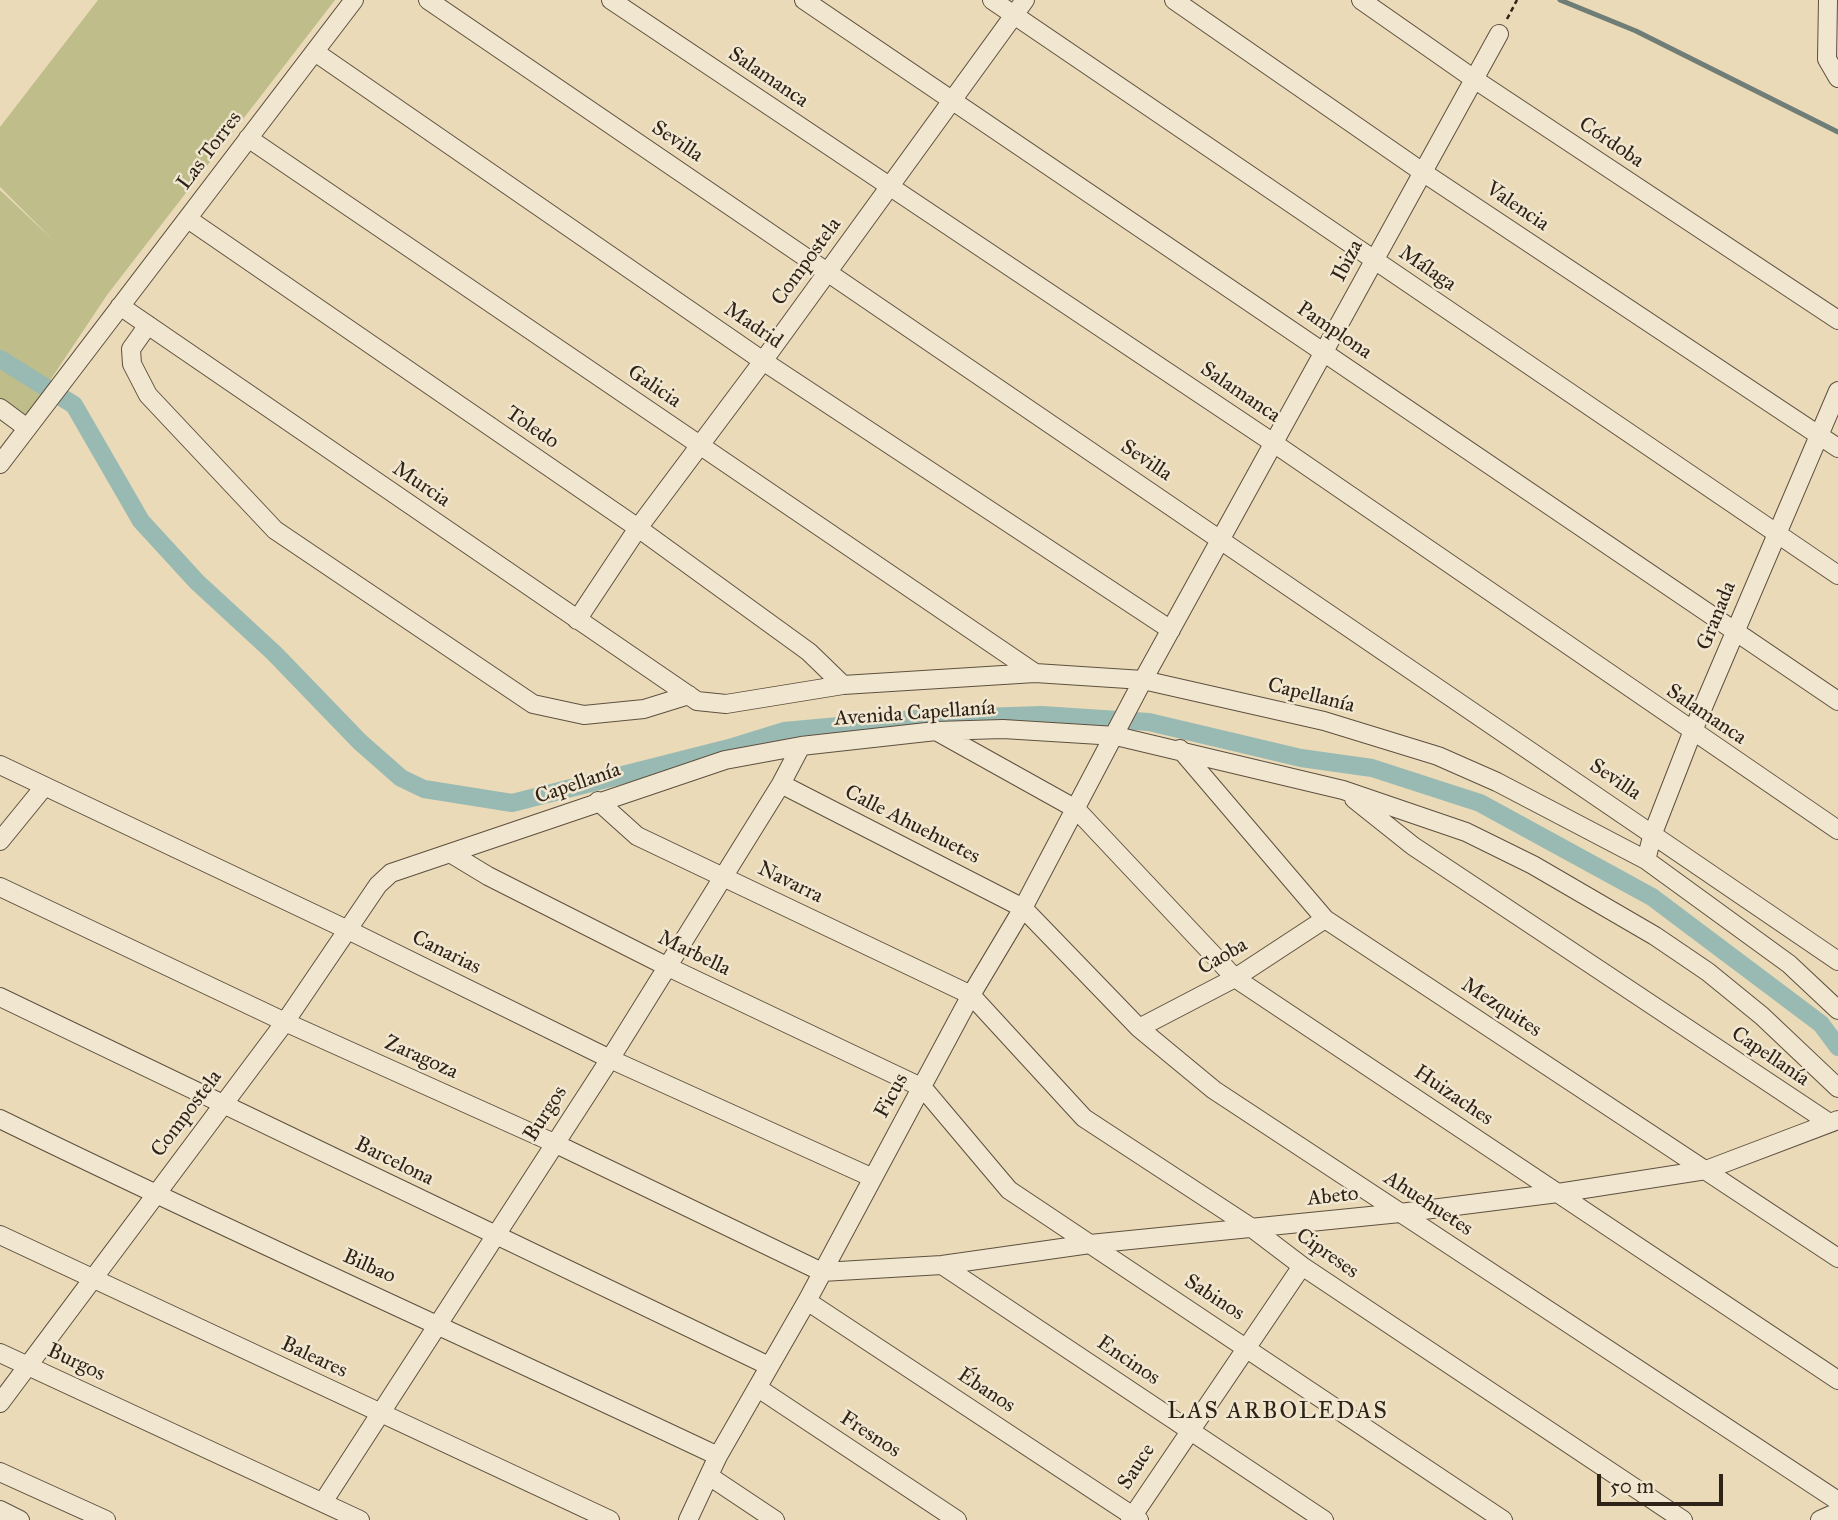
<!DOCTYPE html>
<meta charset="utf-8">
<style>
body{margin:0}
#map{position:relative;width:1838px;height:1520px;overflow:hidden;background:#eadab8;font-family:"IM FELL Great Primer",serif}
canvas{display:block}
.scale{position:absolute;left:1597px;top:1474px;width:126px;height:32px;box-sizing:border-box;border:4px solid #2f2217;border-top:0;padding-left:9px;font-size:21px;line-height:24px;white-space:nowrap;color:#2f2217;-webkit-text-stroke:5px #f1e7d1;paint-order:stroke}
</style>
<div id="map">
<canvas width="1838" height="1520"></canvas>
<div class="scale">50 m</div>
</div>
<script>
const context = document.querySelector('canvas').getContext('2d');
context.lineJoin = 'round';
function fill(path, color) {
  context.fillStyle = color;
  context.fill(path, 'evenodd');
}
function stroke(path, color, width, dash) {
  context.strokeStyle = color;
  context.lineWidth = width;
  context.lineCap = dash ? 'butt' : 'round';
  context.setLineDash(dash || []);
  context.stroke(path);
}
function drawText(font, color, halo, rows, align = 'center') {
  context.font = font + ' "IM FELL Great Primer",serif';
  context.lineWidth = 5;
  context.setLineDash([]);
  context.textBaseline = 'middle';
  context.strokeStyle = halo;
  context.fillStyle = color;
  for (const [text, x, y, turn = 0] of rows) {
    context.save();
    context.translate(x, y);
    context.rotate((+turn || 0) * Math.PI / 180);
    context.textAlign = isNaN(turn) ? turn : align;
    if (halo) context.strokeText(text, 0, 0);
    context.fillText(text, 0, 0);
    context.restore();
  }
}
fill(new Path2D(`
 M 98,0 L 335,0 L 107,295 L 17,430 L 0,419 L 0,190 L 54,241 L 0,187 L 0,127 Z`), '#bfbd8a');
stroke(new Path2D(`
 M 1560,0 L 1636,31 L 1838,132`), '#6e7d75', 5);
stroke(new Path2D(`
 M 0,359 L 74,405 L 141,521 L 197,582 L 274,653 L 360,742 L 401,778 L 424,789 L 512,803 L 729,748 L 784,731 L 915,719 L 1042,715 L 1149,722 L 1301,758 L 1372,768 L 1480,803 L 1652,897 L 1821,1024 L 1838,1047`), '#98bab3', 18);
const minor = new Path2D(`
 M 428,0 L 1838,961
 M 611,0 L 1275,444 L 1838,830
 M 804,0 L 1838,701
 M 992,0 L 1838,575
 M 1174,0 L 1421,171 L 1838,448
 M 1361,0 L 1474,79 L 1838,320
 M 1828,0 L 1827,59 L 1838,78
 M 315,52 L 763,361 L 1171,630
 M 248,138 L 1035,673
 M 188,219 L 638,528 L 809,652 L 843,685
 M 120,306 L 697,701 L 726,704 L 843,685 L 1035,673 L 1143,680 L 1324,721 L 1438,756 L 1497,782 L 1646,860 L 1789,964 L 1838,1010
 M 148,325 L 131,349 L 132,364 L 148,395 L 275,530 L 533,704 L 584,715 L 644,709 L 689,695
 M 0,408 L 27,428
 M 0,464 L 354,0
 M 577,620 L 638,528 L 763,361 L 1025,0
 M 936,731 L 1076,809 L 1235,978 L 1838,1380
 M 1180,749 L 1325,919 L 1838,1258
 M 0,765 L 348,930 L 610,1059 L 873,1178
 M 781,784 L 1023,908 L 1139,1028 L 1214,1090 L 1838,1501
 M 1354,799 L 1413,846 L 1828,1122
 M 598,801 L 637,836 L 971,995 L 1084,1118 L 1252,1228 L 1302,1266 L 1683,1520
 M 0,841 L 44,787
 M 450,853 L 488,876 L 666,966 L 923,1088 L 1009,1190 L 1503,1520
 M 1646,860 L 1653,833 L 1692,733 L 1838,391
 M 0,887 L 285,1022 L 554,1143 L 822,1272 L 942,1265 L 1090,1244 L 1400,1213 L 1558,1193 L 1706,1170 L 1838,1120
 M 0,997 L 769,1366
 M 1139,1028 L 1235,978 L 1325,919
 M 0,1119 C 237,1235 479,1343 718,1456
 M 0,1235 L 610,1520
 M 942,1265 L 1324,1520
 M 807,1301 L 1139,1520
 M 0,1353 L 360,1520
 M 758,1388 L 957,1520
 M 0,1403 L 285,1022 L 378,885 L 391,873 L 725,760 L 801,746 L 936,731 L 1003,729 L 1116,736 L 1343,790 L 1466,832 L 1533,865 L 1655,936 L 1708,972 L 1762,1016 L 1838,1088
 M 0,1472 L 106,1520
 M 709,1476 L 775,1520
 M 323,1502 L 610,1059 L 781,784 L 801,746
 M 0,1510 L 20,1520
 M 688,1520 L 718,1456 L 807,1301 L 971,995 L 1023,908 L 1143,680 C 1263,465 1379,249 1499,34
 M 1130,1520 L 1302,1266
 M 1820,1520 L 1838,1512`);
stroke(minor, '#5e503f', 20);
stroke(new Path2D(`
 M 1507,19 L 1517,0`), '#2f2217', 2.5, [5, 3.5]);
stroke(minor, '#f1e7d1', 18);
drawText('21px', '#2f2217', '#f1e7d1', [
 ["Salamanca",768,78,34],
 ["Sevilla",677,142,34],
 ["Córdoba",1611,143,34],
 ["Las Torres",210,151,-53],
 ["Valencia",1517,207,34],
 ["Ibiza",1348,261,-63],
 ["Compostela",807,262,-54],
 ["Málaga",1427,269,34],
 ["Madrid",753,326,34],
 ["Pamplona",1334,331,34],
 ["Galicia",654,387,34],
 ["Salamanca",1240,393,34],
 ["Toledo",532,428,34],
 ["Sevilla",1146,461,34],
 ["Murcia",421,485,34],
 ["Granada",1717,616,-68],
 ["Capellanía",1311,696,14],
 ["Avenida Capellanía",915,714,-4],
 ["Salamanca",1706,715,34],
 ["Sevilla",1615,780,34],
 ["Capellanía",578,784,-19],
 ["Calle Ahuehuetes",912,825,27],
 ["Navarra",790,883,26],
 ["Canarias",446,953,26],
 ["Marbella",694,954,26],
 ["Caoba",1223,957,-30],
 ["Mezquites",1501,1008,33],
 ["Capellanía",1770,1057,34],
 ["Zaragoza",421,1058,24],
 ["Ficus",892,1096,-61],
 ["Huizaches",1453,1096,34],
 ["Compostela",187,1114,-53],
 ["Burgos",546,1114,-57],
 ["Barcelona",394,1162,26],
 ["Abeto",1333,1197,-6],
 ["Ahuehuetes",1428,1204,33],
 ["Cipreses",1327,1254,35],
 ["Bilbao",369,1267,24],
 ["Sabinos",1214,1298,33],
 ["Baleares",314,1358,25],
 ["Encinos",1128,1361,34],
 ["Burgos",76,1363,25],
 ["Ébanos",986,1391,33],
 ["Fresnos",870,1435,33],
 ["Sauce",1137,1467,-57]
]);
context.letterSpacing = '2px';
drawText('23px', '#2f2217', '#f1e7d1', [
 ["LAS ARBOLEDAS",1278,1412]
]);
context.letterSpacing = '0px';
</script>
